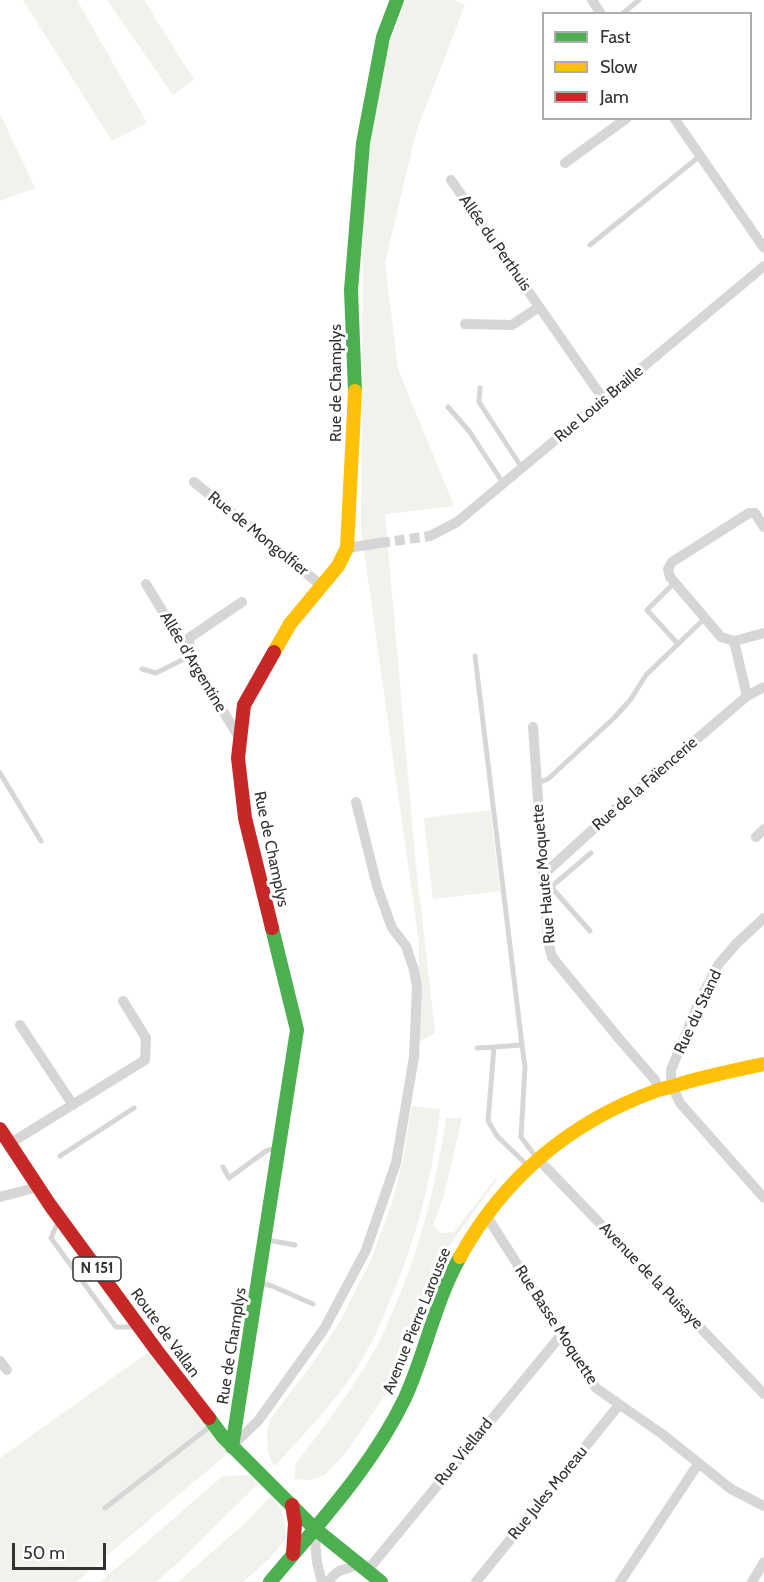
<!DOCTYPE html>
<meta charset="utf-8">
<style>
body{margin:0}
#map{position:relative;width:764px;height:1582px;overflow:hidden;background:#fff;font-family:Cabin,sans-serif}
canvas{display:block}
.legend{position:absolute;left:542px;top:12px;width:210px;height:108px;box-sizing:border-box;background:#fff;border:2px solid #adadad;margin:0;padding:8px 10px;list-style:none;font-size:18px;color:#323232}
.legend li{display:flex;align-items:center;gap:12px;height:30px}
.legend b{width:30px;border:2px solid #adadad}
.scale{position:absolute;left:12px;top:1543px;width:94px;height:27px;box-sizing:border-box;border:3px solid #323232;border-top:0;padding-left:8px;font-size:18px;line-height:21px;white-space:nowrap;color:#323232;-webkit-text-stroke:4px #fff;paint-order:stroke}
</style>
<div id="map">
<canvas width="764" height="1582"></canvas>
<ul class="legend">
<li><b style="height:8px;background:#4caf50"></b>Fast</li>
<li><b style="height:8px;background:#ffc107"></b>Slow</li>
<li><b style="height:8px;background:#c62828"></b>Jam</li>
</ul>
<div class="scale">50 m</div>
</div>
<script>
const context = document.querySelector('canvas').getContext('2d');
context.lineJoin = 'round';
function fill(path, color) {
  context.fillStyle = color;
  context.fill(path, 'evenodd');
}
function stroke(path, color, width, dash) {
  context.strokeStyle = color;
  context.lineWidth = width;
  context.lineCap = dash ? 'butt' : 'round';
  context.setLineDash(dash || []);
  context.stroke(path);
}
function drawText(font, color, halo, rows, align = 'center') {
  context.font = font + ' Cabin,sans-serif';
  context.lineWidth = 6;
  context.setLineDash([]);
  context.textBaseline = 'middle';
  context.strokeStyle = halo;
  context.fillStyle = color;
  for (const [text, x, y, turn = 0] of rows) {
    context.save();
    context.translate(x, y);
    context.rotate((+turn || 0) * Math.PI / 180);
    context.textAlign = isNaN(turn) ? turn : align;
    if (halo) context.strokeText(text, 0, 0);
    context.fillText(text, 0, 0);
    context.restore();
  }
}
fill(new Path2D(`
 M 23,0 L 77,0 L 147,123 L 112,141 Z
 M 107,0 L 144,0 L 194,80 L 173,95 Z
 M 406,0 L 454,0 L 465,5 L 416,132 L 385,263 L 398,369 L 454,506 L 385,514 L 415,856 L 435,1033 L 420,1041 L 419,943 L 361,529 L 363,194 L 375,81 Z
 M 0,114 L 35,188 L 0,201 Z
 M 490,810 L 500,891 L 433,899 L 424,818 Z
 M 412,1106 L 440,1109 C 433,1177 415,1244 387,1307 C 380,1325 372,1343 362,1360 C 338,1399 305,1433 275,1466 L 272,1463 L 268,1451 L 267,1433 L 270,1420 L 313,1363 L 339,1323 L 370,1262 L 391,1206 L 403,1160 Z
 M 446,1118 L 462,1118 L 444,1195 L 433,1226 L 441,1233 L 454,1232 L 495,1179 L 497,1180 L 441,1257 L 405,1359 L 386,1394 L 346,1452 L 325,1475 L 310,1480 L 294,1479 L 296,1463 C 325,1427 354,1387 377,1346 C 383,1336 387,1324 392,1313 C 420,1251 436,1185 446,1118 Z
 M 147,1353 L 228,1453 L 76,1582 L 0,1582 L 0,1458 Z
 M 248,1475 L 259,1483 L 182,1559 L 156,1582 L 100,1582 L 223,1476 Z
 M 271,1496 C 284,1510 284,1519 286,1538 L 269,1559 L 243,1582 L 178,1582 L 247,1521 Z`), '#f0f2ec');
stroke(new Path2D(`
 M 380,543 L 430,536`), '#d6d6d6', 10, [10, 5]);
stroke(new Path2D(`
 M 622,14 L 639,0
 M 590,245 L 700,156
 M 480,388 L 479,402 L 522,468
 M 448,407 L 469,431 L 503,483
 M 674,583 L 647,610 L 678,644
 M 475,656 L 522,1045
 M 142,669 L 156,673 L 190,656
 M 0,773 L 41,841
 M 537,783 L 548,779 L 614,718 L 631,699 L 646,675 L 705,618
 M 551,887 L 590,931
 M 545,892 L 591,853
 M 477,1048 L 494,1047
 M 60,1156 L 134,1108
 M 527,1165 L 497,1136 L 488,1121 L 494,1047 L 522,1045 L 525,1067 L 521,1137 L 536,1157
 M 223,1167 L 229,1178 L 266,1151 L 275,1148
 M 58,1222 L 51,1238 L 116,1327 L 135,1327
 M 267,1240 L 295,1245
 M 260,1283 L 272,1286 L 313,1304
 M 105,1508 L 212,1425`), '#d6d6d6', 5);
stroke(new Path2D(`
 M 592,0 L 601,14
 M 674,118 L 764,248
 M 565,163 L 627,118
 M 451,180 L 604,400
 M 465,324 L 512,325 L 539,307
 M 194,482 L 322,586
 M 430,536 L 457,522 L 764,266
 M 347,548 L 380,543
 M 146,584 L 240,739
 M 734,641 L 721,637 L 670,577 L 668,569 L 672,562 L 749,513 L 755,513 L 764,527
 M 190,652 L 189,638 L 242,602
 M 747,696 L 734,641 L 764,633
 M 533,727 L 548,942 L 552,957 L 621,1041 L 655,1080 L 659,1090
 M 756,837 L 764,829
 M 544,874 L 613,811 L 747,696 L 764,687
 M 764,918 L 736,944 L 718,965 L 700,1000 L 671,1070 C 670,1083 674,1091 680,1103 L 764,1198
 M 20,1025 L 73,1105
 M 9,1144 L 145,1060 L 146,1038 L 123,1001
 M 537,1158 L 764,1394
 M 0,1197 L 38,1187
 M 486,1215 L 596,1388 L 662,1434 L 731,1489 L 764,1506
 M 0,1361 L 7,1370
 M 232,1446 L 258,1421 L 324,1329 L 366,1250 L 396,1163 L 414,1057 L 417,987 L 414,970 L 406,946 L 392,928 L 377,886 L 356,802
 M 314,1529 L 317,1563 L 322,1582
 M 367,1571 L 562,1334
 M 329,1582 C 339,1564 348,1573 357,1563
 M 476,1582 L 619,1405
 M 620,1582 L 698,1464
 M 752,1582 L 764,1562`), '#d6d6d6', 10);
stroke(new Path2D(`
 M 355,391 L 351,290 L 363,143 L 383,37 L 397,0
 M 209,1418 L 223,1437 L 314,1528 L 381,1582
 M 232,1447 L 297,1030 L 272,928
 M 270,1582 C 318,1524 372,1467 405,1398 C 426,1352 435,1301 460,1257`), '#4caf50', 14);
stroke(new Path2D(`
 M 274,652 L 290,624 L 338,566 L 347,548 L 355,391
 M 460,1257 C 504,1177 572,1121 658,1090 C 665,1088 672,1087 680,1084 C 707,1076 736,1070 764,1064`), '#ffc107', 14);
stroke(new Path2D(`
 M 272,928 L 245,818 L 238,758 L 244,705 L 274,652
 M 0,1129 L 50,1205 L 157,1351 L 209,1418
 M 292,1505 L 295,1523 L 293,1554`), '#c62828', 14);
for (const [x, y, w] of [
 [97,1269,48]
]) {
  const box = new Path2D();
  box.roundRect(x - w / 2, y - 12, w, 24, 4.5);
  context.fillStyle = '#fff';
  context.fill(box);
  stroke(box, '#323232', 1.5);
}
drawText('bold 15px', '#323232', null, [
 ["N 151",97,1269]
]);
drawText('16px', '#323232', '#fff', [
 ["Allée du Perthuis",495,243,55],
 ["Rue de Champlys",336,383,-90],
 ["Rue Louis Braille",599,404,-40],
 ["Rue de Mongolfier",258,534,39],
 ["Allée d'Argentine",193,662,59],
 ["Rue de la Faïencerie",645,784,-41],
 ["Rue de Champlys",271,849,78],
 ["Rue Haute Moquette",544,874,-95],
 ["Rue du Stand",698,1012,-65],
 ["Avenue de la Puisaye",651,1276,46],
 ["Avenue Pierre Larousse",417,1321,-68],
 ["Rue Basse Moquette",556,1325,57],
 ["Route de Vallan",165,1333,54],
 ["Rue de Champlys",232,1346,-81],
 ["Rue Viellard",464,1452,-51],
 ["Rue Jules Moreau",548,1493,-51]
]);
</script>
